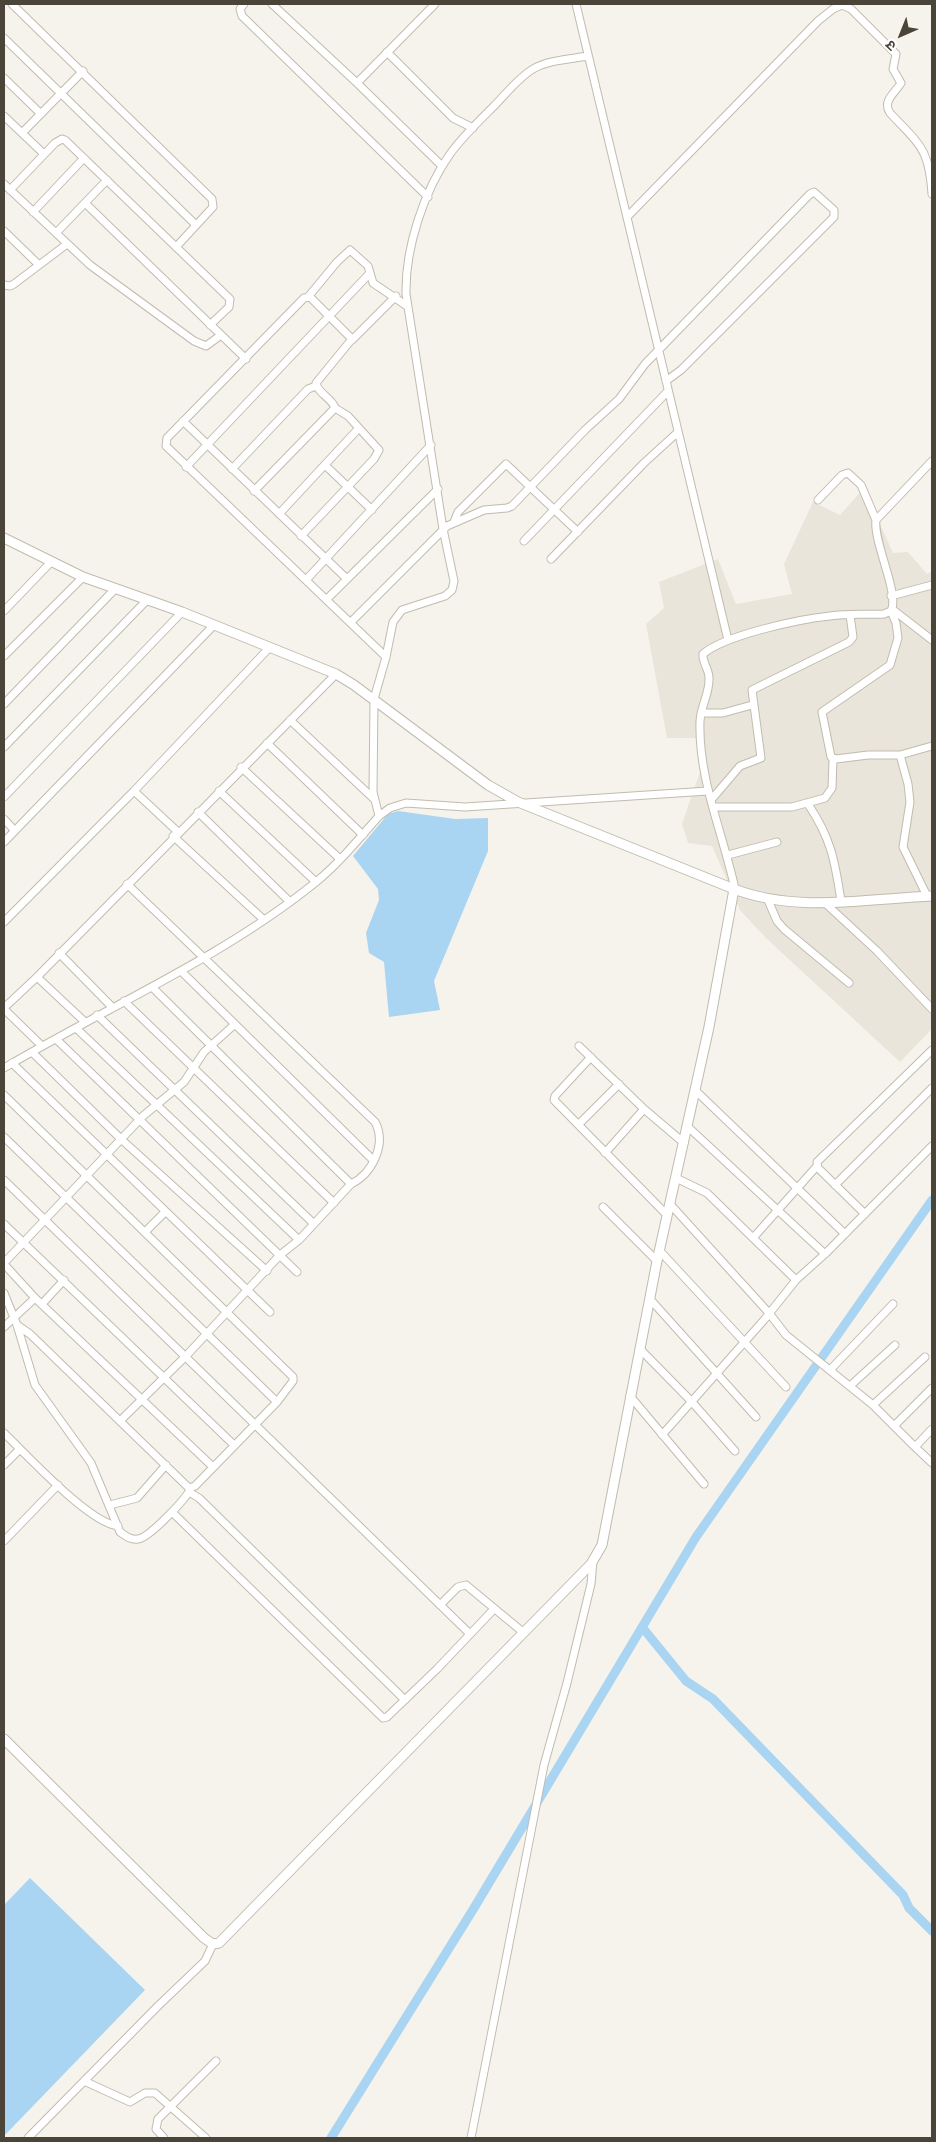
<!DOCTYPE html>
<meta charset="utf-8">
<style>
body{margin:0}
#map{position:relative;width:936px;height:2142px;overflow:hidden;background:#f6f3ec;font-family:Cabin,"Noto Sans Devanagari",sans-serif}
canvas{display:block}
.frame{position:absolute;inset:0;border:5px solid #4b4439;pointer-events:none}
.north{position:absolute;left:876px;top:10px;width:50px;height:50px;-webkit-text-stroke:4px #fff;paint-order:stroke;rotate:224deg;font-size:14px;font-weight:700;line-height:20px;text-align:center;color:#4b4439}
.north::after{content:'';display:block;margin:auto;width:18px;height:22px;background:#4b4439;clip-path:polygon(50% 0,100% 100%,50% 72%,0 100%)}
</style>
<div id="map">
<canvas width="936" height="2142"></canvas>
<div class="frame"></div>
<div class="north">उ</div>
</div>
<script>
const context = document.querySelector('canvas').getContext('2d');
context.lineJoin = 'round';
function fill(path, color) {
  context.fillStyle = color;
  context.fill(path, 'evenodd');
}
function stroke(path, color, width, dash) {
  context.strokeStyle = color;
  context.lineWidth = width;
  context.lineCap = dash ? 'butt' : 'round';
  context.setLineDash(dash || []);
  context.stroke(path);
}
fill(new Path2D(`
 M 864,488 L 893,553 L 908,552 L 927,574 L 932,571 L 932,1029 L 900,1062 L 766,938 L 740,910 L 712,846 L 688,843 L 682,824 L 701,769 L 697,738 L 667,738 L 646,624 L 664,608 L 659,582 L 718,559 L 736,604 L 792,594 L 784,564 L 813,502 L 840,515 Z`), '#eae5da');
fill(new Path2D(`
 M 398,811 L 455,819 L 488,818 L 488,851 L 434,981 L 440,1010 L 389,1017 L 384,962 L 369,953 L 366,933 L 379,900 L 378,889 L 353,856 L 388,814 Z
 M 30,1878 L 145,1990 L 4,2136 L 4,1905 Z`), '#a9d4f2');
stroke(new Path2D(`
 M 642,1627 L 686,1681 L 713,1699 L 903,1895 L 909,1908 L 932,1931
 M 331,2138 L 474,1908 L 696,1537 L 932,1200`), '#a9d4f2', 9);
const minor = new Path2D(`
 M 12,4 L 212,199 L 213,207 L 177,246
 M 244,4 L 240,9 L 242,16 L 428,197
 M 272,4 L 357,83 L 442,166
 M 576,4 L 728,640
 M 4,38 L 196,225
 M 387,52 L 453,118 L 473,128
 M 4,78 L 41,114
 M 357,83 L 435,4
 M 4,116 L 44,154
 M 22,133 L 83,71
 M 4,184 L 90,265 L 194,341 L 206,346 L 221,335
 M 10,190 L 55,143 L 62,139 L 65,140 L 230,299 L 229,307 L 210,325
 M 85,203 L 246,359
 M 33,212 L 84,158
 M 627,217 L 818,21 L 833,9 L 842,5 L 851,9 L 896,54 L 893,69 L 901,83 C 895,93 882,101 890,113 C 920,145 929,148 932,194
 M 4,231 L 39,265
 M 56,233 L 107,180
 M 4,285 L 10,286 L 14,284 L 67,244
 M 308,297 L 337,262 L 350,250 L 368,266 L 373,283 L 407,306
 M 352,340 L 396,296
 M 183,421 L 347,579
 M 325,465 L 372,510
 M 186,467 L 370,273
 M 232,469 L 308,389 L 316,386
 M 254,491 L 335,408 C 332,398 318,394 316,383 L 352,339 L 310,297 L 304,298 L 167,438 L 166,446 L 386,657
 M 818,500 L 842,475 L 848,473 L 861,485 L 876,520
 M 279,514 L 359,428
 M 454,522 L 458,512 L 506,464 L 578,532
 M 301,536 L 374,459 L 379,450 L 348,416 L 335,408
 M 524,541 L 668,391
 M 551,559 L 644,463 L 678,432
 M 306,580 L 431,445
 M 891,596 L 932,585
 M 327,599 L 438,489
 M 892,609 L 932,640
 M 4,611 L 51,562
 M 891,611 L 896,623 L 898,638 L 890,665 L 822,712 L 831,757 L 836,759 L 868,755 L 900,755 L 932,746
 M 351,622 L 447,526 L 484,510 L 507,508 L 512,506 L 585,430 L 619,399 L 645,364 L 810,194 L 814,192 L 834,210 L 834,217 L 681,370 L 666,381
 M 4,656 L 83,577
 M 4,704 L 115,589
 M 701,713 L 723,713 L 752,705
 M 290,720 L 374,799
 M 267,743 L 363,835
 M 4,747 L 147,600
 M 900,755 L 908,784 L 910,802 L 903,847 L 927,896
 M 241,767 L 340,859
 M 134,791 L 178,832
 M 219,791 L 316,882
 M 4,797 L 182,612
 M 711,800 L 740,766 L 761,758 L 752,690 L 849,642 L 853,637 L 850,615
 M 808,804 C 831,838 835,861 841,901
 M 714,807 L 792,807 L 825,798 L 832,788 L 833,759
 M 198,812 L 289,901
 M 379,816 L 373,792 L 374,699 L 386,657 L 393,622 L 402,610 L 445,596 L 452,590 L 454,581 L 443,529 L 406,294 C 405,248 424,191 450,154 C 463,136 479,121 494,106 C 506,94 518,78 533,69 C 548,60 571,59 588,56
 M 4,819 L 15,831
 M 173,836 L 263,919
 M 4,842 L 214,625
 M 728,855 L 777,842
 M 127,884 L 375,1122 C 387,1144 372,1174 351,1184
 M 735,889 C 723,833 698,779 700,721 C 701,706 709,694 709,680 C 710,670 702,663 703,654 C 725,635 800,619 830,616 C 848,613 866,615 884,614 L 891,611 C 900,594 873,542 876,520 L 932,461
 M 768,900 L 777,921 L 784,929 L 849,983
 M 825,903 L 877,951 L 932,1009
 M 4,922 L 134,791 L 270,647
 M 59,953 L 112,1007
 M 181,971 L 373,1160
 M 37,977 L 85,1022
 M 124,1001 L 334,1203
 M 4,1008 L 37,977 L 336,674
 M 4,1009 L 42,1046
 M 97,1015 L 314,1224
 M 76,1028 L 299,1240
 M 56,1039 L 297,1272
 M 579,1046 L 644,1109 L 684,1143
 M 33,1053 L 122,1140 L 267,1271
 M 591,1057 L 555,1096 L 554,1100 L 667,1215
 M 12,1063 L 270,1312
 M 4,1068 C 107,1007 222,958 316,882 C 339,863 359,839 379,816 L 390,808 L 406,803 L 465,807 L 708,791
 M 696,1091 L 845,1234
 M 4,1095 L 293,1377 L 293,1381 L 277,1402 L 195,1486 L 189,1488 L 30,1334 L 17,1325
 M 579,1124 L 619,1084
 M 687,1126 L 825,1254
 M 4,1137 L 277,1402
 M 605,1153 L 644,1109
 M 676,1178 L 707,1193 L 796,1280
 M 4,1180 L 470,1634
 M 835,1185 L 932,1088
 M 670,1204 L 769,1313 L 786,1335 L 873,1405 L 915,1447 L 932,1429
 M 603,1207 L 657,1261
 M 865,1214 L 818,1168 L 817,1162 L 932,1050
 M 4,1224 L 234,1445
 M 145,1232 L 165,1212
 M 753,1238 L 817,1166
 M 659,1250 L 786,1387
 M 4,1263 L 143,1116 L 184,1082 L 204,1052 L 234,1025
 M 4,1264 L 35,1298 L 213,1467
 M 4,1293 L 17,1325 L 35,1385 L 91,1463 L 120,1532 C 126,1536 130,1540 138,1539 C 149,1538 186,1499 191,1488
 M 650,1299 L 756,1417
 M 42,1304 L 64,1280
 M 4,1327 L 35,1298
 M 641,1350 L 692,1402 L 735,1451
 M 830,1370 L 893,1304
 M 850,1386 L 895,1345
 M 630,1396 L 704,1484
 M 873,1405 L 925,1357
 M 121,1420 L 186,1356 L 280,1255 L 299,1240 L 351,1184 L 152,987
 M 894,1426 L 932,1388
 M 4,1433 C 27,1455 89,1523 118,1526
 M 662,1435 L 764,1320 L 796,1280 L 825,1254 L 932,1146
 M 915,1447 L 932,1463
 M 4,1465 L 20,1449
 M 189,1492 L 199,1498 L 405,1700
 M 110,1505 L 137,1498 L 166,1465
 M 172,1512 L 383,1718 L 387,1717 L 437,1669 L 494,1609
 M 4,1541 L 58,1485
 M 440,1605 L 458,1587 L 466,1585 L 524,1633
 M 84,2081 L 130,2102 L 145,2093 L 155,2093 L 206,2138
 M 28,2138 L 158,2006 L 205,1961 L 213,1944
 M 164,2138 L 156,2129 L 158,2119 L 216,2061
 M 471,2138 L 544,1765 L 567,1683 L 591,1584 L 593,1561`);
const tertiary = new Path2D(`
 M 4,538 L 83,577 L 182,612 L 336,674 L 354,685 L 488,785 L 518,802 L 734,889 C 797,913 866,899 932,896
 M 4,1739 L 204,1938 L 213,1944 L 219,1943 L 591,1564 L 602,1545 L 657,1261 L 709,1027 L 734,889`);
stroke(minor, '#c2bbae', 9);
stroke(tertiary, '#c2bbae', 11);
stroke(minor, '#fff', 7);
stroke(tertiary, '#fff', 9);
</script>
